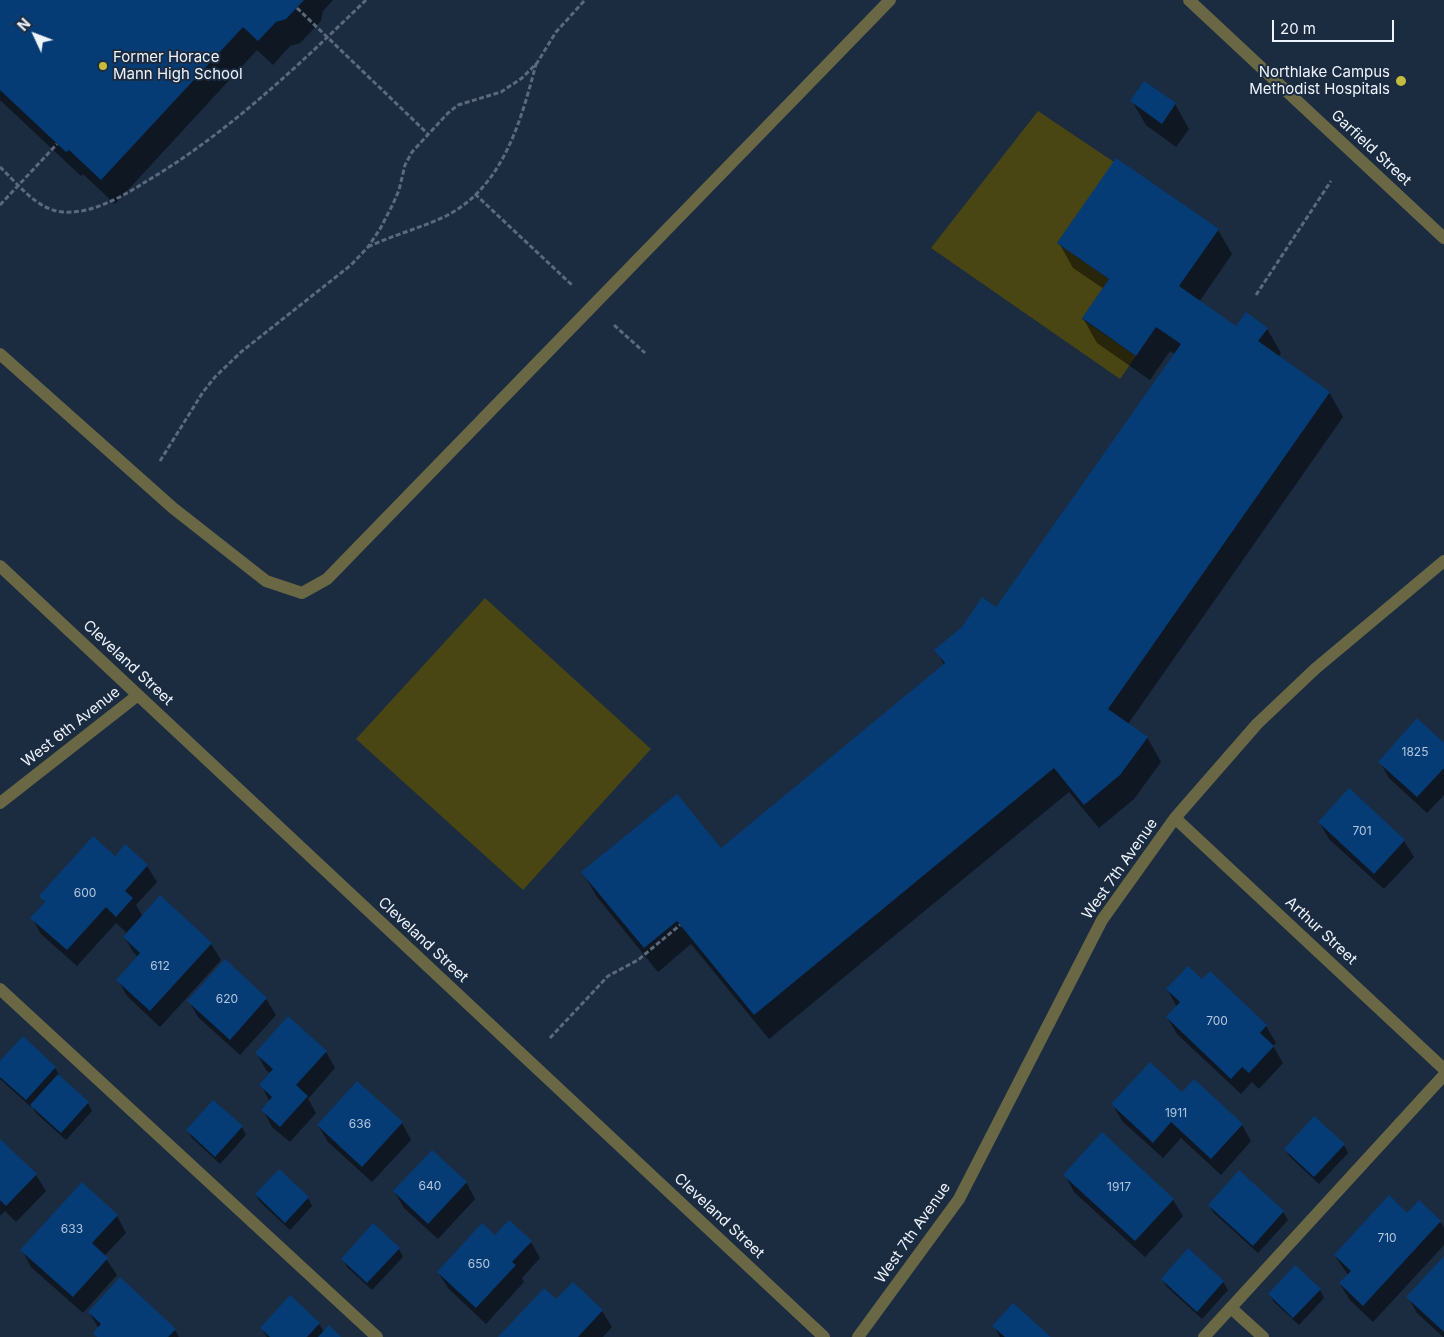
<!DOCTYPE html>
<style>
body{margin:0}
#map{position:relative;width:1444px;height:1337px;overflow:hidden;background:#1b2b40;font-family:Inter,sans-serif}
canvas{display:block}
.north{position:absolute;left:10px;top:10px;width:50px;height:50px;-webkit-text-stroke:4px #1b2b40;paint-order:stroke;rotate:313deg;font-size:14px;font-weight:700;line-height:20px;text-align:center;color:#eef4fd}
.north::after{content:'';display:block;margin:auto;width:18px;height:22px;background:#eef4fd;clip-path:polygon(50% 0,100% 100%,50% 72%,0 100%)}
.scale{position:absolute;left:1272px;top:20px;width:122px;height:22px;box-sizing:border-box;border:2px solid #eef4fd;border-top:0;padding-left:6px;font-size:15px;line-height:18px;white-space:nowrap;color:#eef4fd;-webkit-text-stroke:4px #1b2b40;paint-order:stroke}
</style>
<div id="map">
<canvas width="1444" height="1337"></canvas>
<div class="north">N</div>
<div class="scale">20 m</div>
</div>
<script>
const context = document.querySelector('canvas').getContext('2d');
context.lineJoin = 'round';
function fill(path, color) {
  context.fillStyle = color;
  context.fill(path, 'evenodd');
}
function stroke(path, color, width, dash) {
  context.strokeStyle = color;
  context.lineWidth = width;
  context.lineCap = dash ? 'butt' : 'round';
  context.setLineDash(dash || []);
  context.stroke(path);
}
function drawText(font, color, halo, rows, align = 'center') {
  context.font = font + ' Inter,sans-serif';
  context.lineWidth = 4;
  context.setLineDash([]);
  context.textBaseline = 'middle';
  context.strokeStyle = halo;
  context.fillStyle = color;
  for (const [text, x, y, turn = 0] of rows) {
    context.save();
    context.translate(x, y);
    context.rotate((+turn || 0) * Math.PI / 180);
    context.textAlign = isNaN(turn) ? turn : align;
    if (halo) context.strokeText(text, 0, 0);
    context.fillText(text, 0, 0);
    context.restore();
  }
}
fill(new Path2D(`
 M 1038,111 L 1114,162 L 1057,243 L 1109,279 L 1082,319 L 1136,356 L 1120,379 L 931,248 Z
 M 485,598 L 651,749 L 523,890 L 356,739 Z`), '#4a4613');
fill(new Path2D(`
 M 0,0 L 333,0 L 323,11 L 321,21 L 300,43 L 290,46 L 273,65 L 257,50 L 115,204 L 83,174 L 81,176 L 0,100 Z
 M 1132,101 L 1175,104 L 1189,129 L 1176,147 L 1146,125 Z
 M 1218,230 L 1232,254 L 1199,302 L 1237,328 L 1267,329 L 1281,353 L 1278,357 L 1329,392 L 1343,417 L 1128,724 L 1147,737 L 1161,762 L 1134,799 L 1099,828 L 1069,792 L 769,1039 L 691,944 L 658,972 L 597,897 L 583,873 L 721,849 L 944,665 L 936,650 L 996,609 L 1175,354 L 1170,351 L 1150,380 L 1097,343 L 1083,318 L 1104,289 L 1073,268 L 1059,243 Z
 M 1444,744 L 1444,795 L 1427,813 L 1389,778 L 1380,762 Z
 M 1319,822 L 1404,841 L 1414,857 L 1384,889 L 1329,839 Z
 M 115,858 L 147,866 L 157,882 L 136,905 L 143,917 L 211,944 L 221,960 L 160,1027 L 127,996 L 118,980 L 138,957 L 134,953 L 124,937 L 127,933 L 116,923 L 77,966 L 41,934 L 32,918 L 45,904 L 41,896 Z
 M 225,961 L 266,999 L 276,1015 L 240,1055 L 198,1017 L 189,1001 Z
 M 1210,972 L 1266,1026 L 1276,1043 L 1273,1046 L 1283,1063 L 1259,1089 L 1252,1082 L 1241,1094 L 1177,1034 L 1167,1017 L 1177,1007 L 1167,989 L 1202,980 Z
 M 23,1038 L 55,1068 L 60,1076 L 88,1103 L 92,1111 L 66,1140 L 36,1113 L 32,1106 L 31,1107 L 0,1079 L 0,1063 Z
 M 326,1052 L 335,1068 L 308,1099 L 316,1113 L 290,1142 L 272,1127 L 263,1110 L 270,1102 L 261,1085 L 271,1074 L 266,1070 L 257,1053 Z
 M 1183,1093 L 1242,1125 L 1251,1141 L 1221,1175 L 1181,1138 L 1163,1158 L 1122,1121 L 1113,1105 Z
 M 402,1123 L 411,1140 L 372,1182 L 328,1142 L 318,1125 Z
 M 242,1127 L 246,1135 L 220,1164 L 192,1138 L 187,1130 Z
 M 1,1142 L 36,1175 L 46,1191 L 16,1222 L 5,1211 L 0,1216 Z
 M 1344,1145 L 1348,1153 L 1319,1184 L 1290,1157 L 1285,1149 Z
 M 1065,1175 L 1173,1200 L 1183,1216 L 1145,1257 L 1074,1192 Z
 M 466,1182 L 475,1199 L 438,1239 L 404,1208 L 394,1191 Z
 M 256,1195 L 308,1198 L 312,1206 L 290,1230 L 261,1203 Z
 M 1419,1202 L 1440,1222 L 1444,1228 L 1444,1245 L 1373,1322 L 1350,1300 L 1340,1284 L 1348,1275 L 1335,1256 L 1407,1214 Z
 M 1209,1205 L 1283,1212 L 1288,1220 L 1258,1253 L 1214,1213 Z
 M 117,1216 L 126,1233 L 104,1256 L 117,1275 L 83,1313 L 31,1267 L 22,1250 Z
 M 495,1237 L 531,1242 L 540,1258 L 522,1278 L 524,1282 L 486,1324 L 448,1288 L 438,1272 Z
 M 399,1249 L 403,1257 L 372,1290 L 347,1267 L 343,1259 Z
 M 1188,1249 L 1223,1282 L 1228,1290 L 1202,1319 L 1167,1287 L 1162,1279 Z
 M 1444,1258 L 1444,1337 L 1443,1337 L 1417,1313 L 1408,1297 Z
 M 573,1283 L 602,1311 L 612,1327 L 603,1337 L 500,1337 L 556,1301 Z
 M 1320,1290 L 1324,1298 L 1299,1325 L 1274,1302 L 1269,1294 Z
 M 89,1312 L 175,1330 L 179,1337 L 97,1337 L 95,1333 L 99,1329 Z
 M 319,1324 L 324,1332 L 339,1337 L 267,1337 L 261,1328 Z
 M 994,1326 L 1049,1337 L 1000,1337 Z`), '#0007');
fill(new Path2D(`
 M 0,0 L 304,0 L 286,19 L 276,22 L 258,41 L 243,27 L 101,180 L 69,150 L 66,152 L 0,90 Z
 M 1144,81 L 1176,103 L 1162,124 L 1130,101 Z
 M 1116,158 L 1219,229 L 1179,286 L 1236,326 L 1246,312 L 1268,328 L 1258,341 L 1330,392 L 1108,709 L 1148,737 L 1120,775 L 1084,805 L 1054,768 L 754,1015 L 677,921 L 644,948 L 581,872 L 677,794 L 721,848 L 945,663 L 934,650 L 962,627 L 982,597 L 996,607 L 1181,344 L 1156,327 L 1136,356 L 1082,318 L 1109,279 L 1057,243 Z
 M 1417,718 L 1444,743 L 1444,768 L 1417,797 L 1378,762 Z
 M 1349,788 L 1405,840 L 1374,874 L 1318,822 Z
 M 93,836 L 115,856 L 125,844 L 148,865 L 125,891 L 133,898 L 116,917 L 106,907 L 67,950 L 30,918 L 45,902 L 39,896 Z
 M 160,895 L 212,943 L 150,1011 L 116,980 L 140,953 L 123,937 Z
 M 225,959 L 267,998 L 230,1040 L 187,1001 Z
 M 1188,966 L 1202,979 L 1210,971 L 1267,1025 L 1260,1033 L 1274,1046 L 1249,1073 L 1242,1067 L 1231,1079 L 1166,1017 L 1180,1002 L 1166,989 Z
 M 288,1016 L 327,1051 L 296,1085 L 308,1096 L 280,1127 L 261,1110 L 272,1097 L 259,1085 L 273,1069 L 255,1053 Z
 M 23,1036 L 56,1067 L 26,1100 L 0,1077 L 0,1061 Z
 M 1150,1062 L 1182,1092 L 1194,1079 L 1243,1124 L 1211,1159 L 1171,1122 L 1153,1143 L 1111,1104 Z
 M 58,1074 L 89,1102 L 61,1133 L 30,1105 Z
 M 357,1081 L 403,1122 L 362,1167 L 317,1125 Z
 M 213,1100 L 243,1126 L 215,1157 L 186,1130 Z
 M 1314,1116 L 1345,1144 L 1314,1177 L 1284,1149 Z
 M 1102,1132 L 1174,1199 L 1135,1241 L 1063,1175 Z
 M 0,1139 L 37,1174 L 6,1206 L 0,1200 Z
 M 432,1150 L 467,1182 L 428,1224 L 393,1191 Z
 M 279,1169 L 309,1197 L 285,1223 L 255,1194 Z
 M 1239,1170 L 1284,1211 L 1253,1246 L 1208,1205 Z
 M 82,1182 L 118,1215 L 92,1243 L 108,1258 L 73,1297 L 20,1250 Z
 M 1389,1195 L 1407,1213 L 1419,1200 L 1441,1221 L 1363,1306 L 1339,1283 L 1351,1271 L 1334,1255 Z
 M 509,1220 L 532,1241 L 512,1262 L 516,1265 L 476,1308 L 437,1272 L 482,1223 L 495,1235 Z
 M 373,1223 L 400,1248 L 367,1283 L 341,1259 Z
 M 1188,1248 L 1224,1281 L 1197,1312 L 1161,1279 Z
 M 1444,1256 L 1444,1332 L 1406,1297 Z
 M 1295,1265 L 1321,1289 L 1293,1318 L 1268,1294 Z
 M 120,1277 L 176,1329 L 168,1337 L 97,1337 L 93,1333 L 101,1324 L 88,1312 Z
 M 573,1282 L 603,1310 L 578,1337 L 498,1337 L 544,1288 L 556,1299 Z
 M 290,1295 L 320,1323 L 307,1337 L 270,1337 L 260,1328 Z
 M 1013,1303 L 1051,1337 L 1005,1337 L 992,1326 Z
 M 329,1325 L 341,1337 L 318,1337 Z`), '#063c76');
stroke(new Path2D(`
 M 297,8 L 428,134
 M 0,167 C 18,184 37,210 63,212 C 93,214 123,196 147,181 C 229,132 298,66 366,0
 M 475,194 L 573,286
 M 0,205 L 57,144
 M 368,247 C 393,235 421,228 446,216 C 503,187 521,121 536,64
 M 1256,295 L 1331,181
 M 614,325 L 645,353
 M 160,461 L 203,392 L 215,377 L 241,352 L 351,265 L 368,247 L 380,229 L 393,204 L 399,190 L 405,165 L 412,152 L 448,113 L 458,105 L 501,92 L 522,78 L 537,63 L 556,32 L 585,0
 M 550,1038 L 608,976 L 638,960 L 680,925`), '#5c697a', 3, [5, 2.5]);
stroke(new Path2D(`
 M 1189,0 L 1444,238
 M 0,354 L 173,508 L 266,581 L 302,593 L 327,579 L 890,0
 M 0,566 L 824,1337
 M 0,803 L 138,695
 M 1175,818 L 1444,1069
 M 0,989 L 377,1337
 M 1231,1308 L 1263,1337
 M 858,1337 L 959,1199 L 1102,920 L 1175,818 L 1257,724 L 1315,669 L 1444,561
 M 1204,1337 L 1444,1075`), '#696744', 12);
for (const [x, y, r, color] of [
 [103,66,5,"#c5bc3d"],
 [1401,81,6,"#c5bc3d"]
]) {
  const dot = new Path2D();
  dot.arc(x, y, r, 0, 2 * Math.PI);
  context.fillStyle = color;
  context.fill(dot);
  stroke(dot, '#1b2b40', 2);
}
drawText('12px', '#b4c6db', null, [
 ["1825",1415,752],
 ["701",1362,831],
 ["600",85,893],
 ["612",160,966],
 ["620",227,999],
 ["700",1217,1021],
 ["1911",1176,1113],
 ["636",360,1124],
 ["640",430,1186],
 ["1917",1119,1187],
 ["633",72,1229],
 ["710",1387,1238],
 ["650",479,1264]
]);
drawText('15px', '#eef4fd', '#1b2b40', [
 ["Former Horace",113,57],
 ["Mann High School",113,74],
 ["Northlake Campus",1390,72,"right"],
 ["Methodist Hospitals",1390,89,"right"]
], 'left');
drawText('15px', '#eef4fd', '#1b2b40', [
 ["Garfield Street",1371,148,43],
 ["Cleveland Street",128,663,43],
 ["West 6th Avenue",71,727,-38],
 ["West 7th Avenue",1120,869,-55],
 ["Arthur Street",1321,931,43],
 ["Cleveland Street",423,940,43],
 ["Cleveland Street",719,1216,43],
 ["West 7th Avenue",913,1233,-55]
]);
</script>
